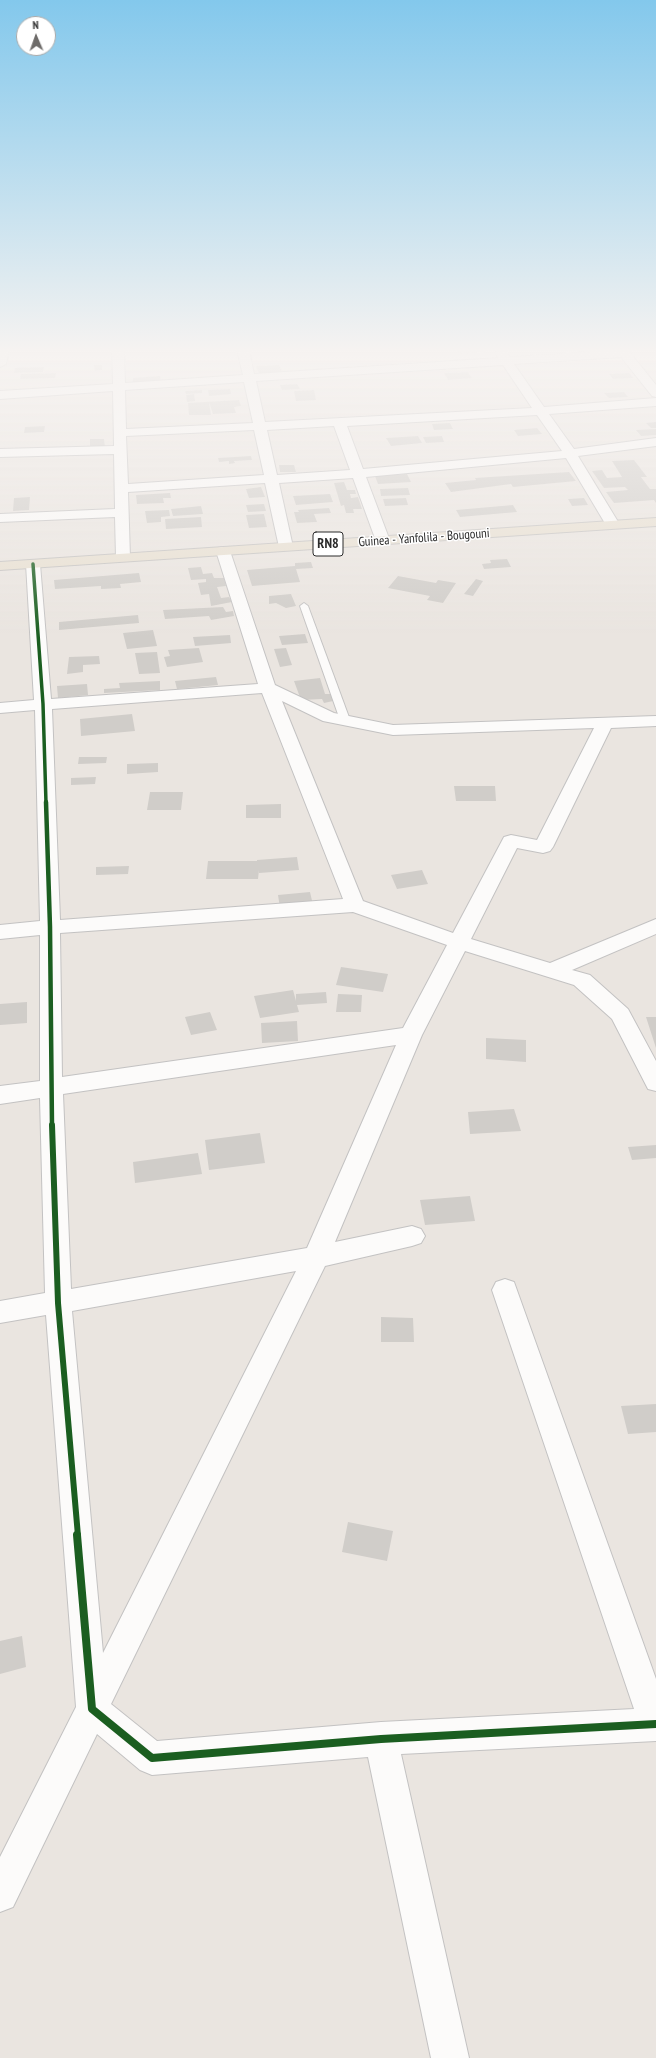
<!DOCTYPE html>
<style>
body{margin:0}
#map{position:relative;width:656px;height:2058px;overflow:hidden;background:#eae5e0;font-family:"PT Sans Narrow",sans-serif}
canvas{display:block}
.north{position:absolute;left:16px;top:16px;width:40px;height:40px;box-sizing:border-box;background:#fff;border:1px solid #aaa;border-radius:50%;rotate:358deg;font-size:11px;font-weight:700;line-height:16px;text-align:center;color:#2b2b2b}
.north::after{content:'';display:block;margin:auto;width:14px;height:18px;background:#6e6c6a;clip-path:polygon(50% 0,100% 100%,50% 72%,0 100%)}
</style>
<div id="map">
<canvas width="656" height="2058"></canvas>
<div class="north">N</div>
</div>
<script>
const context = document.querySelector('canvas').getContext('2d');
context.lineJoin = 'round';
function fill(path, color) {
  context.fillStyle = color;
  context.fill(path, 'evenodd');
}
function stroke(path, color, width, dash) {
  context.strokeStyle = color;
  context.lineWidth = width;
  context.lineCap = dash ? 'butt' : 'round';
  context.setLineDash(dash || []);
  context.stroke(path);
}
function drawText(font, color, halo, rows, align = 'center') {
  context.font = font + ' "PT Sans Narrow",sans-serif';
  context.lineWidth = 3;
  context.setLineDash([]);
  context.textBaseline = 'middle';
  context.strokeStyle = halo;
  context.fillStyle = color;
  for (const [text, x, y, turn = 0] of rows) {
    context.save();
    context.translate(x, y);
    context.rotate((+turn || 0) * Math.PI / 180);
    context.textAlign = isNaN(turn) ? turn : align;
    if (halo) context.strokeText(text, 0, 0);
    context.fillText(text, 0, 0);
    context.restore();
  }
}
fill(new Path2D(`
 M 457,350 L 485,350 L 486,352 L 459,354 Z
 M 94,365 L 102,365 L 102,370 L 95,371 Z
 M 279,365 L 282,372 L 259,374 L 256,366 Z
 M 44,367 L 43,372 L 14,373 L 15,368 Z
 M 468,372 L 472,378 L 448,380 L 444,373 Z
 M 56,373 L 55,378 L 20,379 L 21,374 Z
 M 629,373 L 633,378 L 613,379 L 609,374 Z
 M 160,376 L 161,382 L 133,384 L 133,378 Z
 M 297,384 L 300,389 L 282,390 L 280,385 Z
 M 230,389 L 231,394 L 209,396 L 208,390 Z
 M 202,390 L 202,393 L 186,394 L 185,391 Z
 M 314,390 L 316,400 L 296,401 L 294,391 Z
 M 624,392 L 628,397 L 609,398 L 604,393 Z
 M 194,394 L 195,401 L 187,402 L 186,395 Z
 M 239,400 L 241,406 L 234,407 L 236,413 L 213,414 L 209,402 L 211,415 L 189,415 L 188,403 Z
 M 656,422 L 656,428 L 651,428 L 646,423 Z
 M 450,423 L 453,429 L 434,430 L 432,424 Z
 M 45,426 L 44,432 L 24,433 L 25,427 Z
 M 537,428 L 542,434 L 518,436 L 514,430 Z
 M 656,429 L 656,435 L 641,436 L 636,430 Z
 M 418,436 L 422,443 L 391,446 L 386,438 Z
 M 442,436 L 444,442 L 426,443 L 423,437 Z
 M 90,439 L 104,439 L 105,447 L 90,448 Z
 M 251,456 L 252,460 L 234,461 L 235,463 L 229,464 L 229,461 L 219,462 L 218,458 Z
 M 634,460 L 647,477 L 641,477 L 650,489 L 656,489 L 656,503 L 654,500 L 614,503 L 606,492 L 628,490 L 625,487 L 604,488 L 592,471 L 602,470 L 607,478 L 622,477 L 612,461 Z
 M 279,465 L 294,465 L 296,472 L 280,472 Z
 M 569,472 L 576,481 L 513,487 L 511,484 L 451,492 L 445,483 L 476,480 L 475,478 Z
 M 407,474 L 411,482 L 378,484 L 375,476 Z
 M 344,482 L 347,490 L 355,490 L 356,494 L 350,494 L 351,498 L 358,497 L 362,509 L 353,509 L 354,513 L 346,513 L 344,505 L 341,506 L 334,483 Z
 M 261,487 L 265,497 L 249,498 L 246,489 Z
 M 408,488 L 410,495 L 381,496 L 380,489 Z
 M 170,493 L 171,498 L 163,498 L 164,503 L 137,504 L 136,495 Z
 M 330,494 L 333,502 L 296,505 L 293,496 Z
 M 30,497 L 29,510 L 13,511 L 14,498 Z
 M 406,498 L 408,505 L 385,506 L 383,499 Z
 M 584,498 L 588,505 L 572,506 L 568,499 Z
 M 264,504 L 266,511 L 248,512 L 246,505 Z
 M 513,505 L 517,512 L 460,517 L 456,510 Z
 M 201,506 L 203,514 L 173,516 L 171,509 Z
 M 329,508 L 331,513 L 314,514 L 317,522 L 297,523 L 294,512 L 299,512 L 298,510 Z
 M 169,510 L 170,516 L 161,517 L 161,522 L 147,523 L 145,511 Z
 M 264,514 L 267,527 L 249,528 L 246,515 Z
 M 201,517 L 202,527 L 166,529 L 165,519 Z
 M 507,559 L 511,567 L 484,569 L 482,564 L 491,563 L 490,560 Z
 M 311,562 L 313,568 L 296,569 L 300,582 L 252,586 L 247,570 L 295,566 L 295,563 Z
 M 201,567 L 203,574 L 212,573 L 214,578 L 224,578 L 226,586 L 217,587 L 221,598 L 229,597 L 232,602 L 211,606 L 209,594 L 201,595 L 198,583 L 206,582 L 206,579 L 191,580 L 188,568 Z
 M 139,573 L 141,582 L 120,584 L 121,588 L 101,589 L 101,586 L 55,589 L 54,580 Z
 M 398,576 L 436,583 L 438,580 L 456,583 L 443,603 L 427,600 L 430,596 L 388,588 Z
 M 476,579 L 483,581 L 473,596 L 464,594 Z
 M 291,594 L 296,606 L 286,608 L 276,603 L 269,604 L 269,596 Z
 M 223,607 L 226,612 L 233,611 L 234,616 L 211,620 L 209,616 L 165,619 L 163,610 Z
 M 138,615 L 139,623 L 59,630 L 59,622 Z
 M 153,630 L 157,646 L 127,649 L 123,633 Z
 M 305,634 L 308,643 L 282,645 L 279,636 Z
 M 230,635 L 231,643 L 195,646 L 193,637 Z
 M 199,648 L 203,662 L 167,667 L 164,657 L 170,656 L 168,650 Z
 M 286,648 L 292,665 L 280,667 L 274,649 Z
 M 157,652 L 160,673 L 139,674 L 135,653 Z
 M 99,656 L 100,664 L 83,665 L 83,672 L 67,674 L 69,657 Z
 M 216,677 L 218,685 L 177,689 L 175,681 Z
 M 320,678 L 325,694 L 331,694 L 333,701 L 324,703 L 322,699 L 301,700 L 294,681 Z
 M 160,681 L 160,690 L 104,693 L 104,689 L 120,688 L 119,683 Z
 M 87,684 L 88,695 L 58,698 L 57,686 Z
 M 132,714 L 135,731 L 81,736 L 80,719 Z
 M 79,757 L 107,757 L 106,763 L 78,764 Z
 M 158,763 L 158,772 L 127,774 L 127,764 Z
 M 96,777 L 95,784 L 71,785 L 71,778 Z
 M 454,786 L 495,786 L 496,801 L 456,801 Z
 M 150,792 L 183,792 L 181,810 L 147,810 Z
 M 281,804 L 281,818 L 246,818 L 246,805 Z
 M 297,857 L 299,870 L 259,873 L 259,870 L 258,879 L 206,879 L 208,861 L 257,861 L 257,860 Z
 M 129,866 L 128,874 L 96,875 L 96,867 Z
 M 422,870 L 428,884 L 397,889 L 391,875 Z
 M 310,892 L 313,905 L 280,908 L 278,895 Z
 M 341,967 L 388,974 L 383,992 L 336,985 Z
 M 293,990 L 296,1001 L 296,994 L 326,992 L 327,1003 L 297,1005 L 299,1012 L 260,1018 L 254,996 Z
 M 338,994 L 362,995 L 361,1012 L 336,1012 Z
 M 27,1002 L 27,1023 L 0,1025 L 0,1004 Z
 M 210,1012 L 217,1030 L 191,1035 L 185,1017 Z
 M 646,1017 L 656,1017 L 656,1048 Z
 M 297,1021 L 298,1041 L 262,1043 L 261,1023 Z
 M 486,1038 L 526,1040 L 526,1062 L 486,1059 Z
 M 514,1109 L 521,1131 L 470,1134 L 468,1112 Z
 M 260,1133 L 265,1163 L 209,1170 L 205,1140 Z
 M 656,1145 L 656,1158 L 632,1160 L 628,1147 Z
 M 198,1153 L 202,1174 L 135,1183 L 133,1162 Z
 M 470,1196 L 475,1221 L 425,1225 L 420,1200 Z
 M 381,1317 L 413,1318 L 414,1342 L 381,1342 Z
 M 656,1404 L 656,1432 L 628,1434 L 621,1406 Z
 M 348,1522 L 393,1531 L 387,1561 L 342,1552 Z
 M 22,1636 L 26,1667 L 0,1674 L 0,1641 Z`), '#d0cdc9');
const service = new Path2D(`
 M 304,603 L 308,606 L 350,720 L 348,722 L 342,722 L 340,720 L 300,606 Z`);
const minor = new Path2D(`
 M 0,350 L 9,350 L 6,364 L 0,367 Z
 M 112,350 L 124,350 L 125,383 L 243,375 L 237,350 L 249,350 L 254,374 L 499,358 L 495,353 L 500,350 L 505,351 L 510,357 L 628,350 L 656,385 L 656,397 L 652,396 L 621,357 L 514,364 L 544,407 L 656,398 L 656,406 L 549,414 L 574,449 L 656,438 L 656,446 L 578,456 L 620,525 L 618,528 L 608,528 L 606,525 L 566,458 L 366,477 L 390,541 L 388,544 L 378,544 L 376,541 L 353,478 L 279,483 L 293,547 L 291,550 L 281,550 L 279,547 L 265,483 L 128,492 L 130,558 L 128,561 L 118,561 L 116,558 L 115,517 L 0,522 L 0,514 L 115,509 L 114,454 L 0,457 L 0,449 L 114,446 L 113,391 L 0,399 L 0,391 L 113,384 ZM 503,365 L 532,408 L 265,422 L 256,381 ZM 244,382 L 253,423 L 126,429 L 125,390 ZM 537,415 L 562,451 L 363,469 L 347,426 ZM 334,426 L 350,470 L 277,475 L 267,430 ZM 254,430 L 264,475 L 128,484 L 126,436 Z
 M 223,547 L 228,548 L 230,551 L 275,685 L 334,713 L 393,725 L 656,716 L 656,726 L 611,728 L 553,847 L 550,851 L 543,853 L 517,848 L 471,939 L 550,963 L 656,919 L 656,934 L 572,970 L 590,975 L 628,1009 L 656,1061 L 656,1091 L 648,1089 L 612,1019 L 574,985 L 465,951 L 422,1035 L 335,1242 L 412,1226 L 421,1229 L 425,1236 L 421,1243 L 412,1246 L 325,1266 L 111,1704 L 157,1741 L 381,1722 L 634,1709 L 492,1290 L 496,1282 L 505,1279 L 514,1282 L 656,1679 L 656,1741 L 401,1754 L 469,2058 L 431,2058 L 368,1757 L 152,1775 L 140,1770 L 97,1734 L 13,1907 L 0,1912 L 0,1857 L 76,1707 L 46,1315 L 0,1323 L 0,1301 L 45,1293 L 40,1098 L 0,1104 L 0,1086 L 40,1081 L 40,935 L 0,939 L 0,925 L 40,921 L 35,710 L 0,713 L 0,703 L 34,700 L 26,564 L 28,561 L 38,561 L 40,564 L 51,699 L 258,684 L 216,551 L 218,548 ZM 262,693 L 343,899 L 60,920 L 52,709 ZM 282,701 L 323,721 L 393,735 L 594,728 L 537,840 L 511,835 L 504,837 L 453,933 L 363,901 ZM 353,912 L 447,945 L 403,1028 L 62,1077 L 60,933 ZM 396,1045 L 307,1248 L 71,1289 L 63,1094 ZM 296,1271 L 103,1653 L 72,1311 Z`);
const primary = new Path2D(`
 M 656,518 L 656,526 L 0,570 L 0,562 Z`);
stroke(service, '#c3c2c2', 2);
stroke(minor, '#c3c2c2', 2);
stroke(primary, '#c5c3c1', 2);
fill(service, '#fcfbfa');
fill(minor, '#fcfbfa');
fill(primary, '#e8e0d2');
stroke(new Path2D(`
 M 33,564 L 43,704 L 46,803`), '#1b5e20', 3.5);
stroke(new Path2D(`
 M 46,802 L 50,927 L 52,1126`), '#1b5e20', 4.5);
stroke(new Path2D(`
 M 52,1125 L 58,1303 L 78,1536`), '#1b5e20', 6);
stroke(new Path2D(`
 M 77,1535 L 92,1709 L 152,1758 L 381,1739 L 656,1724`), '#1b5e20', 8);
const sky = context.createLinearGradient(0, 0, 0, 638);
sky.addColorStop(0, '#83c8ec');
sky.addColorStop(0.55, '#f6f3f1');
sky.addColorStop(1, '#f6f3f100');
context.fillStyle = sky;
context.fillRect(0, 0, 656, 638);
drawText('13px', '#2b2b2b', '#fff', [
 ["Guinea - Yanfolila - Bougouni",424,538,-4]
]);
for (const [x, y, w] of [
 [328,544,30]
]) {
  const box = new Path2D();
  box.roundRect(x - w / 2, y - 12, w, 24, 3);
  context.fillStyle = '#fff';
  context.fill(box);
  stroke(box, '#2b2b2b', 1);
}
drawText('bold 14px', '#2b2b2b', null, [
 ["RN8",328,544]
]);
</script>
